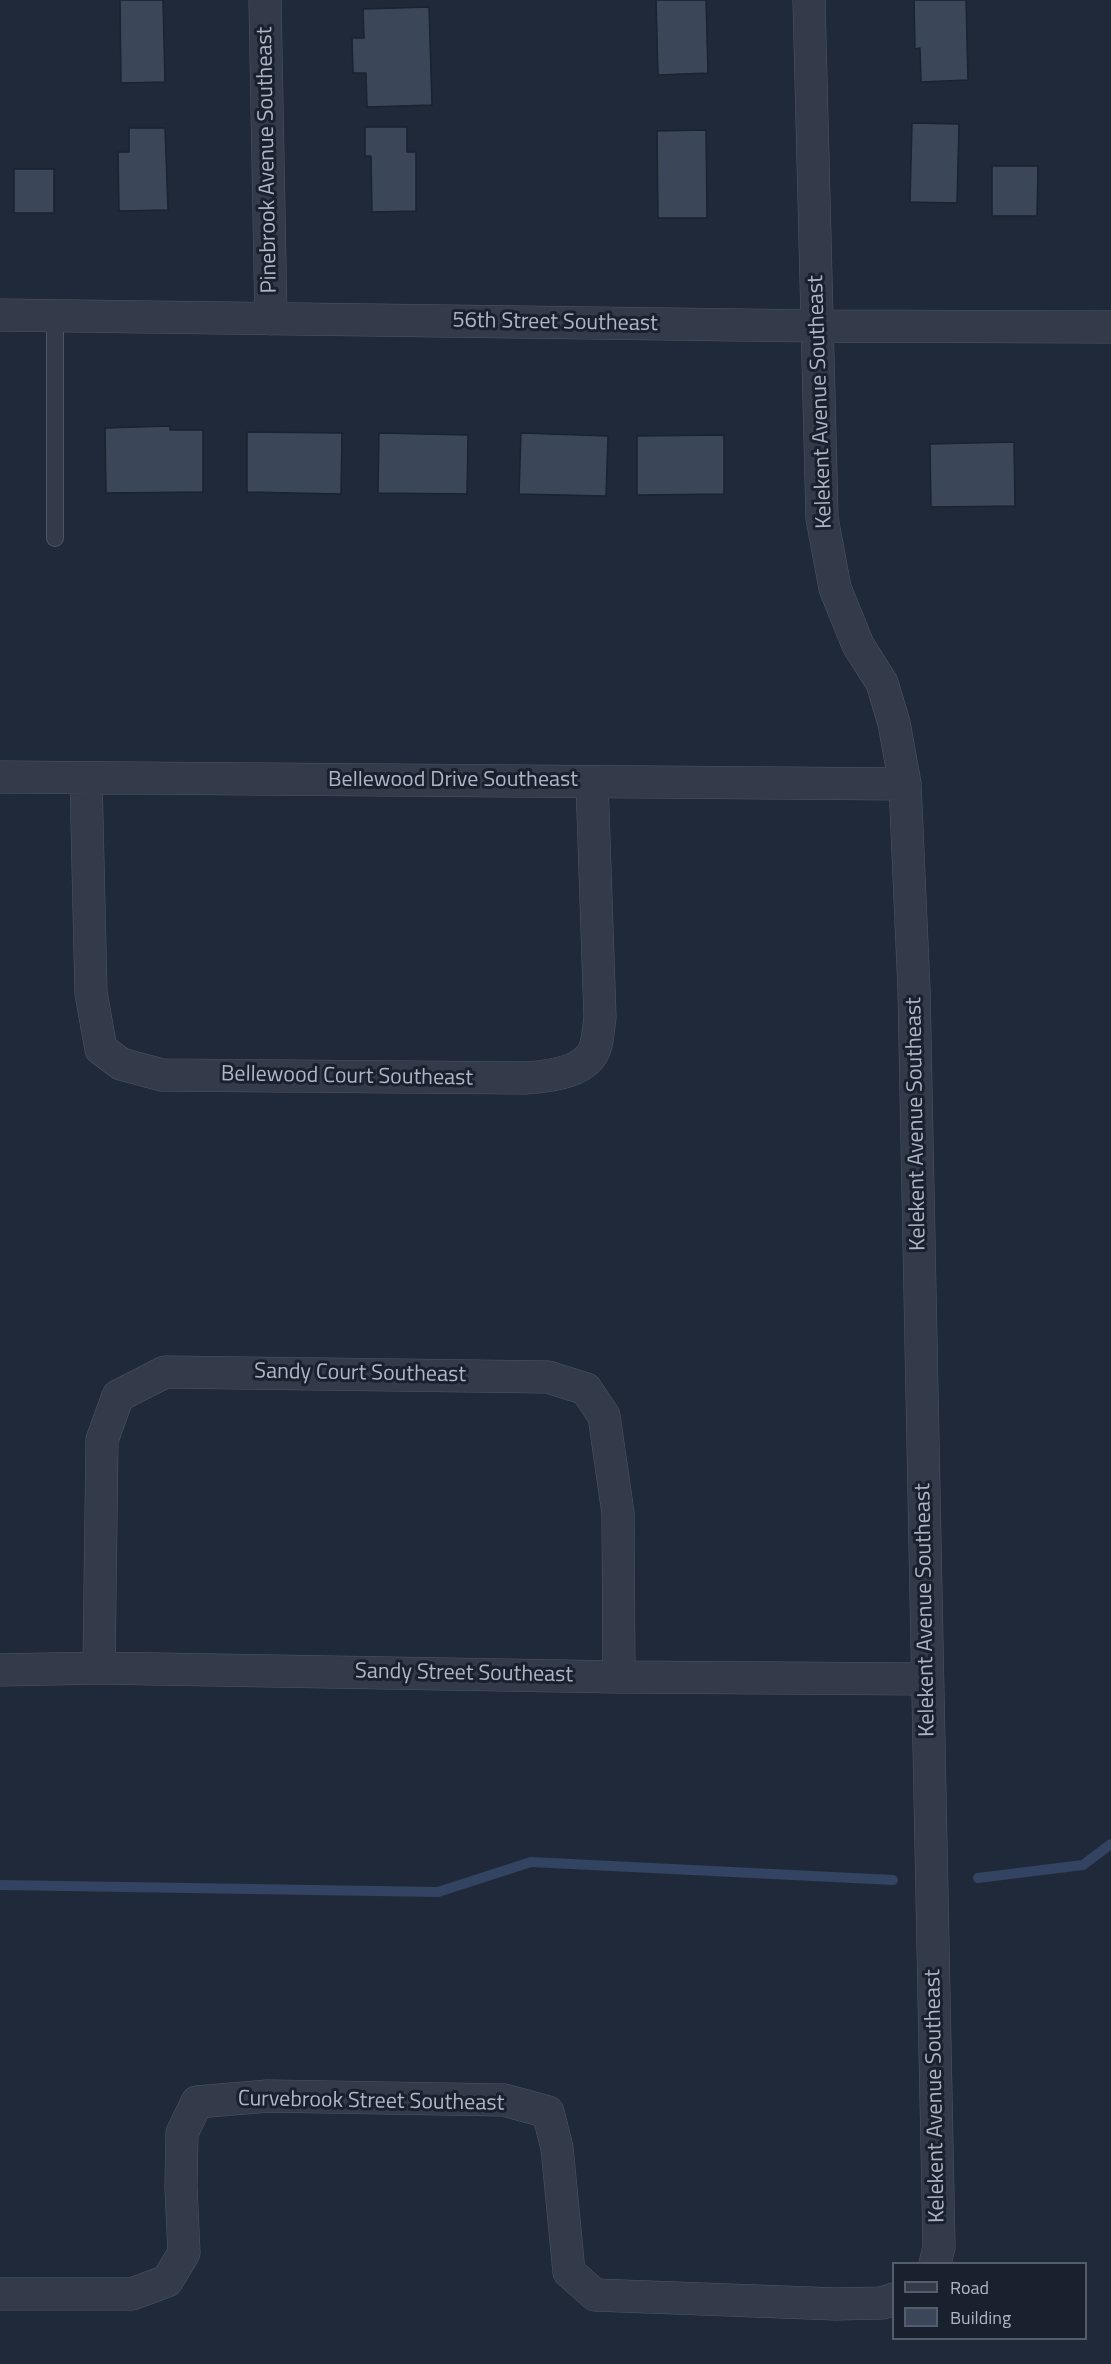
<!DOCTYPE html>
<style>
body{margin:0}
#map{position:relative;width:1111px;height:2364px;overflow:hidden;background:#202939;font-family:"Titillium Web",sans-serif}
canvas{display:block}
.legend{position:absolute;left:892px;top:2262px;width:195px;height:78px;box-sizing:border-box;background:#19202e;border:2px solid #555c6b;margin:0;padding:8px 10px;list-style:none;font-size:18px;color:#aeb6c6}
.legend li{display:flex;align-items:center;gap:12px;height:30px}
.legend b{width:30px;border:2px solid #555c6b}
</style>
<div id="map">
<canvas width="1111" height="2364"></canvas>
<ul class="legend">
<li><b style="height:8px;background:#333b4a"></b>Road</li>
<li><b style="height:16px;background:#3b4759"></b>Building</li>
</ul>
</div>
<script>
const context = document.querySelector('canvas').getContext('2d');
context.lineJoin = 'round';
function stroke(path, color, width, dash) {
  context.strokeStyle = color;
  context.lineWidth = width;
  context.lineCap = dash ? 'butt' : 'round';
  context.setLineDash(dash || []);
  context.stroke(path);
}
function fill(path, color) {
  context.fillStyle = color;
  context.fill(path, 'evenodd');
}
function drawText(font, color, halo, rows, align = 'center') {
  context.font = font + ' "Titillium Web",sans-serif';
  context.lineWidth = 6;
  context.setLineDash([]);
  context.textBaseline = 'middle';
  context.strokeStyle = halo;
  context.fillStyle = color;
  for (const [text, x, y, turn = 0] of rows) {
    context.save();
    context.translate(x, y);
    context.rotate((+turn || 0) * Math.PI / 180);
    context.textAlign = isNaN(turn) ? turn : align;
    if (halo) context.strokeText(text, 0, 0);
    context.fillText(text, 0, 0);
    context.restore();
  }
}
stroke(new Path2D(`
 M 978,1878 L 1083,1865 L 1111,1844
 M 0,1885 L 438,1892 L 531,1862 L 893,1880`), '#324462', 10);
const building = new Path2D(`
 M 120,0 L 163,0 L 165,82 L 121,83 Z
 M 656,0 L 706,0 L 708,73 L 658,75 Z
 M 914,0 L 966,0 L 968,80 L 921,82 L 920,48 L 915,49 Z
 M 429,7 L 432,105 L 367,107 L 366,73 L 353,73 L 352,38 L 364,38 L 363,9 Z
 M 912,123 L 959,124 L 957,203 L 910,202 Z
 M 365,127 L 407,127 L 407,152 L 416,152 L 416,211 L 372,212 L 371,156 L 365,156 Z
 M 129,128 L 165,128 L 168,210 L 119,211 L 118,152 L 129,152 Z
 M 706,130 L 707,218 L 658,218 L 657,131 Z
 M 992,166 L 1038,166 L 1037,216 L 992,216 Z
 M 14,169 L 54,169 L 54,213 L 14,213 Z
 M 170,426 L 170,430 L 203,430 L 203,492 L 106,493 L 105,428 Z
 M 247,432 L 342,433 L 341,494 L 247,492 Z
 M 379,433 L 468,435 L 467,494 L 378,493 Z
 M 521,433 L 608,436 L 606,496 L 519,494 Z
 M 724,435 L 724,494 L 637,495 L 637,436 Z
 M 1014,442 L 1015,506 L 931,507 L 930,444 Z`);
fill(building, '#3b4759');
stroke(building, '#1b2230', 1.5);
const lane = new Path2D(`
 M 55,316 L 55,538`);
const street = new Path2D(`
 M 265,0 L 271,319
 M 809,0 L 822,518 L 835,588 L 858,645 L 882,683 L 894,723 L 905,784 L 914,990 L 939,2247 L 935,2264
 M 0,315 L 816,326 L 1111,327
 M 0,777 L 905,784
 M 86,778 L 91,993 L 101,1049 L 121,1064 L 162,1075 L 526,1078 C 549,1076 589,1073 596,1045 C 598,1036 599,1026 600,1017 L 592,782
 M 99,1668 L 102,1440 L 118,1396 L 165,1372 L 548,1377 L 586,1389 L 604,1416 L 618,1513 L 619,1677
 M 0,1670 L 99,1668 L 619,1677 L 927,1679
 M 0,2294 L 132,2294 L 167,2281 L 184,2253 L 181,2187 L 182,2133 L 197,2102 L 268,2096 L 504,2100 L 548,2112 L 557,2148 L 569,2272 L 595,2295 L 836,2304 L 882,2303 L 894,2299`);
stroke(lane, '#4e5664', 18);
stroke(street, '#4e5664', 33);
stroke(lane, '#333b4a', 16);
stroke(street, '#333b4a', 32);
drawText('22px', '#aeb6c6', '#19202e', [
 ["Pinebrook Avenue Southeast",268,160,-91],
 ["56th Street Southeast",555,323,1],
 ["Kelekent Avenue Southeast",821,402,-92],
 ["Bellewood Drive Southeast",453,781],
 ["Bellewood Court Southeast",347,1077,1],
 ["Kelekent Avenue Southeast",917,1124,-91],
 ["Sandy Court Southeast",360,1374,1],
 ["Kelekent Avenue Southeast",926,1610,-91],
 ["Sandy Street Southeast",464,1674,1],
 ["Kelekent Avenue Southeast",936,2096,-91],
 ["Curvebrook Street Southeast",371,2102,1]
]);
</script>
